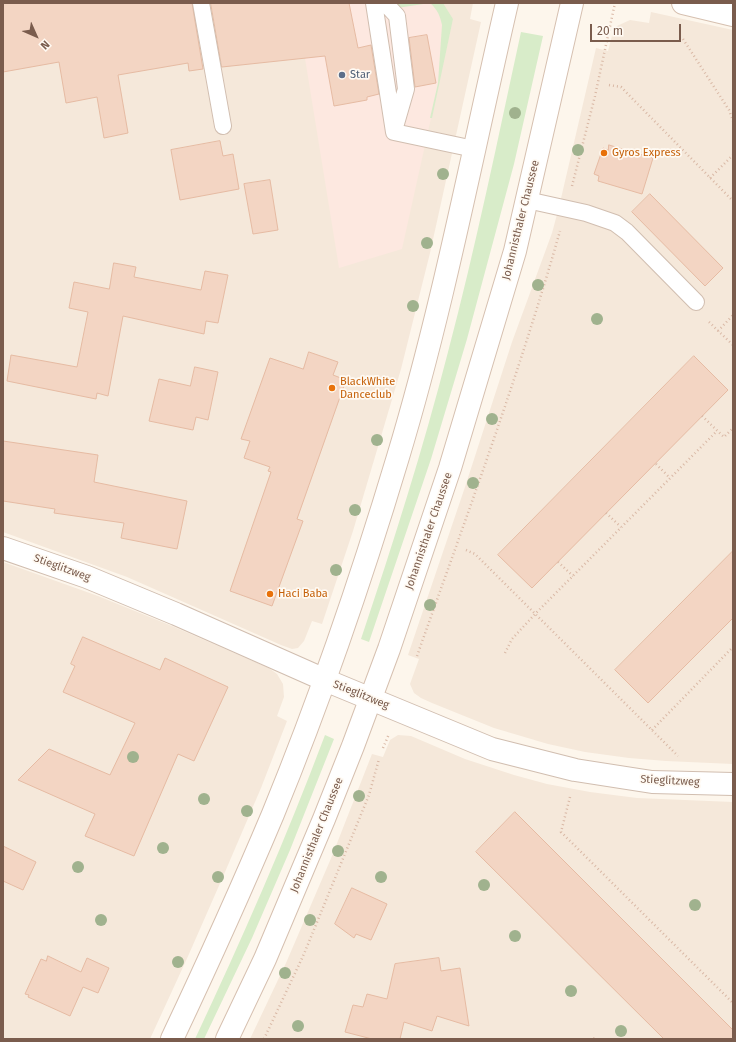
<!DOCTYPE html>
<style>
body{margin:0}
#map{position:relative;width:736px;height:1042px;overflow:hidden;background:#fdf6ec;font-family:"Fira Sans",sans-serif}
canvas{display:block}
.frame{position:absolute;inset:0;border:4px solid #7a5c4d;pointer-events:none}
.north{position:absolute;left:16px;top:16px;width:40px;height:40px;-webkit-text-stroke:3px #fffaf3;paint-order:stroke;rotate:135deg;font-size:11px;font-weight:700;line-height:16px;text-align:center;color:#7a5c4d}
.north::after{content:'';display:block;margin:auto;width:14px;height:18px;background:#7a5c4d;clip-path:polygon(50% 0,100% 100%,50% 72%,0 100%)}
.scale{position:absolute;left:590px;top:24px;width:91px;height:18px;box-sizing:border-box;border:2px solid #7a5c4d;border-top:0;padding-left:5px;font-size:12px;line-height:14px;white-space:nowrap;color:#7a5c4d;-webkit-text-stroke:3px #fffaf3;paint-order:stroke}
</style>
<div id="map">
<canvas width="736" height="1042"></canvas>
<div class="frame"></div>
<div class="north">N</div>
<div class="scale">20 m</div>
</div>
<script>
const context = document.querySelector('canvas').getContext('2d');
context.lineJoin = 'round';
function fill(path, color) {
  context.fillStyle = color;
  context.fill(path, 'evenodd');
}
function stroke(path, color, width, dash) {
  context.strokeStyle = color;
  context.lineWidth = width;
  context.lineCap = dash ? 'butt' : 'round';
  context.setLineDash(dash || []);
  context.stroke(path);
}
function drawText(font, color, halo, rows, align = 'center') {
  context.font = font + ' "Fira Sans",sans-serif';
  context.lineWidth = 3.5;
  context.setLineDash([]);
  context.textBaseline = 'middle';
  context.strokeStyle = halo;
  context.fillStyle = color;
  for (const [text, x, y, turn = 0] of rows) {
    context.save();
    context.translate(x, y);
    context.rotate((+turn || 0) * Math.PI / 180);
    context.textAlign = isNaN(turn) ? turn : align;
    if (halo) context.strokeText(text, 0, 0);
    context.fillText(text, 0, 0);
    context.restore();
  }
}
fill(new Path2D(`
 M 3,3 L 473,3 L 470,19 L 481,22 L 430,253 L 401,369 L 353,531 L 322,624 L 312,621 L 304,641 L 298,648 L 292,649 L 281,645 L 127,577 L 3,532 Z
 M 651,12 L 733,30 L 733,764 L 666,761 L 629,758 L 585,752 L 548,744 L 494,728 L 432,703 L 421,698 L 414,693 L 410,684 L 419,659 L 408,655 L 465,487 L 512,342 L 552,233 L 559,207 L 596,48 L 608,51 L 613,32 L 617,26 L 630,20 L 649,23 Z
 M 3,562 L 98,596 L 172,626 L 269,668 L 277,674 L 283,684 L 284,697 L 277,716 L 287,721 L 261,788 L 225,872 L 189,954 L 150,1039 L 3,1039 Z
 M 398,735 L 411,736 L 465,759 L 514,775 L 547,784 L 590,792 L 637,798 L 733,802 L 733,1039 L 250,1039 L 286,963 L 332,856 L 372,754 L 383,757 L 390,740 Z`), '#f5e8da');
fill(new Path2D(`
 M 296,3 L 443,3 L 453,19 L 402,249 L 339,268 Z`), '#fde8e0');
fill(new Path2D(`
 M 398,3 L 443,3 L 453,19 L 432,118 L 430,118 L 438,83 L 442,25 C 440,16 438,10 430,3 L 397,8 Z
 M 521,32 L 543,36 L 514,164 L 467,339 L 431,459 L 369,642 L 361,639 C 393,544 423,449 448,352 C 476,246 498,138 521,32 Z
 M 325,735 L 334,739 L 290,850 L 252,938 L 204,1039 L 195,1039 C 242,939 286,839 325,735 Z`), '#d8ecc9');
const building = new Path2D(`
 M 3,3 L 192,3 L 203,69 L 189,71 L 188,63 L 118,75 L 128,133 L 104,138 L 97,97 L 66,103 L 59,62 L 3,72 Z
 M 211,3 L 349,3 L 358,48 L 371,45 L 379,94 L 367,97 L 367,100 L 334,106 L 325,56 L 222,67 Z
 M 427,35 L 436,83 L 415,87 L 409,38 Z
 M 220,141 L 223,156 L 233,154 L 239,189 L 180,200 L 171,150 Z
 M 609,145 L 653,158 L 642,194 L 598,181 L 599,176 L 594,174 L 603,148 L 608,150 Z
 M 270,180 L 278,230 L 253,234 L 244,184 Z
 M 650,194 L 723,268 L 705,286 L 632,212 Z
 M 114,263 L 136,267 L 134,277 L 201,290 L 205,271 L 228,275 L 218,323 L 206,321 L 204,334 L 123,316 L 108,396 L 97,393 L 96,399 L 7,381 L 11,355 L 77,367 L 88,312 L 69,308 L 74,282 L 109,289 Z
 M 309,352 L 338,362 L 333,375 L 346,380 L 297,519 L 303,521 L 272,606 L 230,591 L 271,472 L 268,471 L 270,467 L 244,458 L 250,441 L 241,439 L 270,358 L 303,369 Z
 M 694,356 L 728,390 L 532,588 L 498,555 Z
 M 195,367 L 218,372 L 208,420 L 196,417 L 193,430 L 149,421 L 159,379 L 190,386 Z
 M 3,441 L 98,455 L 94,482 L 187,501 L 177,549 L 121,538 L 124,523 L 54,513 L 55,509 L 3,501 Z
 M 733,551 L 733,618 L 648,703 L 615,670 Z
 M 83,637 L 160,670 L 165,658 L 228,687 L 194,761 L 178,754 L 134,856 L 85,836 L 95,814 L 18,780 L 49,749 L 110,775 L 135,723 L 63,692 L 75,666 L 71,664 Z
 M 515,812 L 733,1030 L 733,1039 L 664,1039 L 476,852 Z
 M 3,846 L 36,862 L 23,890 L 3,881 Z
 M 352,888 L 387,904 L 371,940 L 356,934 L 354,938 L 335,924 Z
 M 48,956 L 81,972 L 87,958 L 109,968 L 98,993 L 83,987 L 70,1016 L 28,997 L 29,995 L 25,994 L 41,959 L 46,961 Z
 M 439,958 L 441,971 L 460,968 L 469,1026 L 437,1016 L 432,1031 L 404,1022 L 400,1039 L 372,1039 L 345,1032 L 353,1005 L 363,1007 L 367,994 L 387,999 L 395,964 Z`);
fill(building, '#f3d5c3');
stroke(building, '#e6bba3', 1);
const lane = new Path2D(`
 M 201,3 L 223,126
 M 374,3 L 394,132 L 474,149
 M 385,3 L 397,16 L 406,89 L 395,127
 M 527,200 L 586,213 L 615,223 L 627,232 L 696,302`);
const street = new Path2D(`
 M 3,548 L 87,577 L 176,614 L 325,680 L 492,749 L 575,770 L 652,782 L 733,784`);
const secondary = new Path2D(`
 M 683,3 L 733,15
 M 172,1039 C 207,965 241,890 273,814 C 321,697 362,577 398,457 C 443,308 472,154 507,3
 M 227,1039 L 265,959 L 324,819 L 353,746 L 389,649 L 450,468 L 515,251 L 572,3`);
stroke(lane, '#d1beb0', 18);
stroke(street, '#d1beb0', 24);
stroke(secondary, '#d6c0b0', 24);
stroke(new Path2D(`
 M 683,39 L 729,110 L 733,121
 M 609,85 L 621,87 L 733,201
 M 710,178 L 733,155
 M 572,186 L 595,96 L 615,3
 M 709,322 L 733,345
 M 718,331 L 733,315
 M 702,416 L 724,437 L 733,428
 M 656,464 L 670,478
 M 606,513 L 621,527
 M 466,550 L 475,554 L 678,756
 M 558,562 L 573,576
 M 505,653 L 512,639 L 536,613 L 717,431
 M 417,656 C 467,515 519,375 560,231
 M 652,730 L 733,647
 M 383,748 L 389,734
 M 570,797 L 561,832 L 733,1003
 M 593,1038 L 594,1039
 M 264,1039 L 304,954 L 369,795 L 379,759`), '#d9b8a5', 2.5, [1, 3]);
stroke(lane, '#fff', 16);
stroke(street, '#fff', 22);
stroke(secondary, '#fff', 22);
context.fillStyle = '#a0b28e';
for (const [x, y] of [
 [515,113],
 [578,150],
 [443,174],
 [427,243],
 [538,285],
 [413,306],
 [597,319],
 [492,419],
 [377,440],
 [473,483],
 [355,510],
 [336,570],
 [430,605],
 [133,757],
 [359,796],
 [204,799],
 [247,811],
 [163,848],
 [338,851],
 [78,867],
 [218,877],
 [381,877],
 [484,885],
 [695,905],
 [101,920],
 [310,920],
 [515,936],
 [178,962],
 [285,973],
 [571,991],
 [298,1026],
 [621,1031]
]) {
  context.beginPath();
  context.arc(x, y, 6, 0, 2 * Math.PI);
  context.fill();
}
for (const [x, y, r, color] of [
 [342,75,4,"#5c6f8a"],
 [604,153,4,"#e8710a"],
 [332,388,4,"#e8710a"],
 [270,594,4,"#e8710a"]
]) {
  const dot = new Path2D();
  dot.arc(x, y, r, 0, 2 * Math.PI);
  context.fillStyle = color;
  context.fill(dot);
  stroke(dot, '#fffaf3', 1.5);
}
drawText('11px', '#4e5e75', '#fffaf3', [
 ["Star",350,75]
], 'left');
drawText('11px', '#c56008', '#fffaf3', [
 ["Gyros Express",612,153],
 ["BlackWhite",340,382],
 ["Danceclub",340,395],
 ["Haci Baba",278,594]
], 'left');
drawText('11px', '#7a5c4d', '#fffaf3', [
 ["Johannisthaler Chaussee",521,220,-76],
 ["Johannisthaler Chaussee",429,531,-71],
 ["Stieglitzweg",62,568,20],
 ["Stieglitzweg",361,695,22],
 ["Stieglitzweg",670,781,3],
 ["Johannisthaler Chaussee",317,835,-68]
]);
</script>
